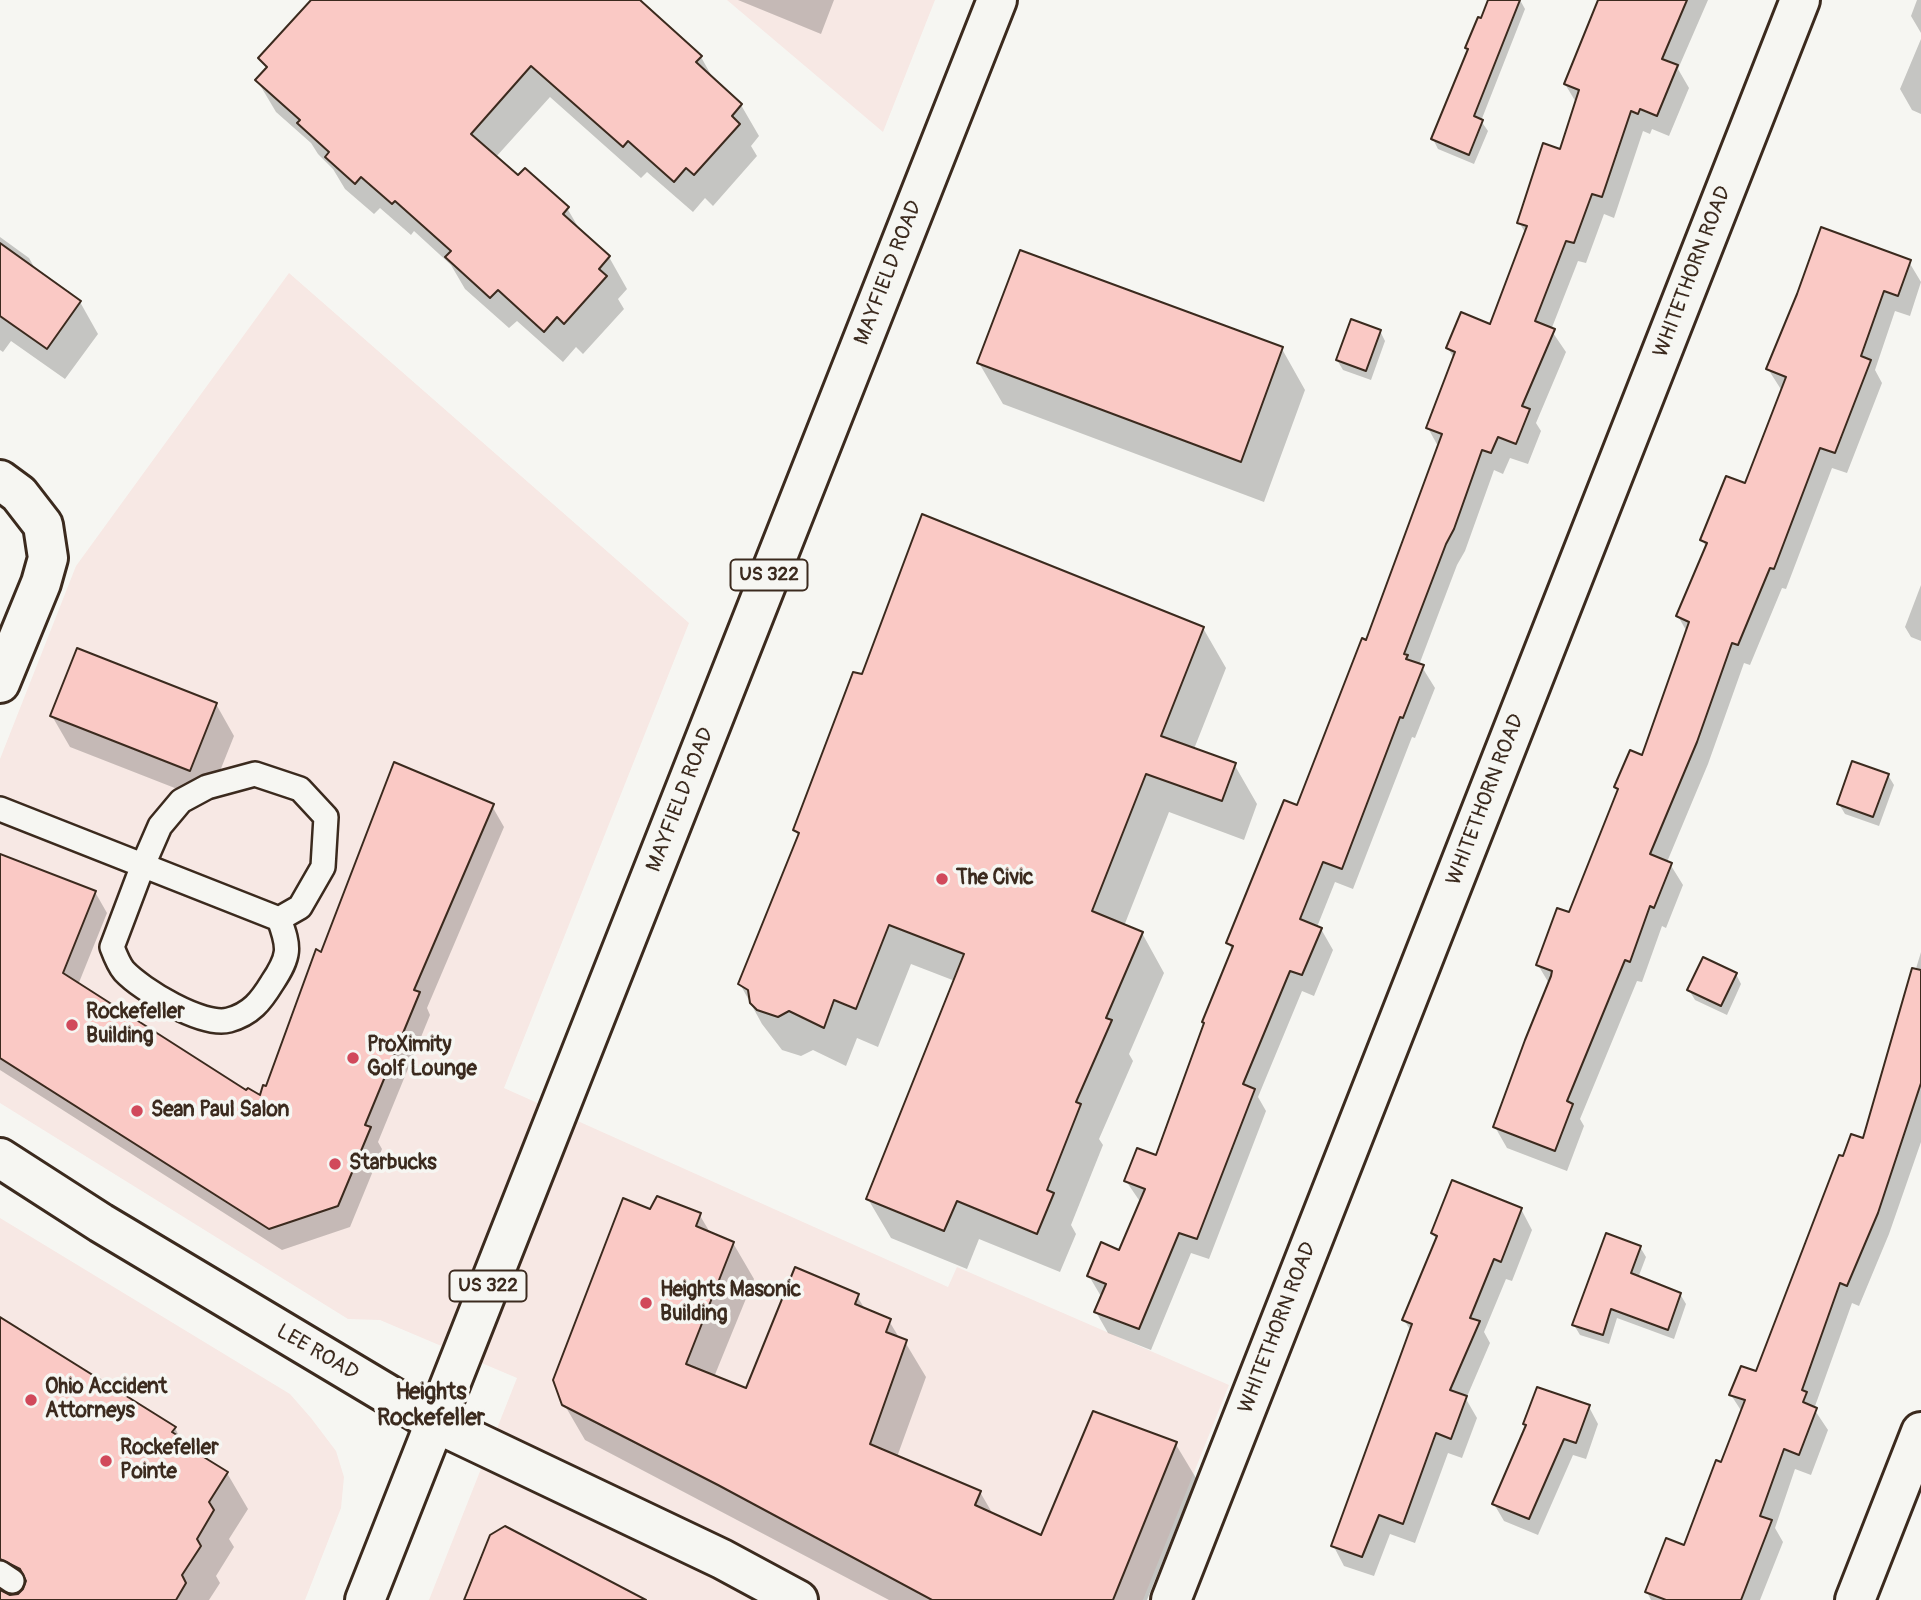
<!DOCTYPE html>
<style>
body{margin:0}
canvas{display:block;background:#f6f6f2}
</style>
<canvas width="1921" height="1600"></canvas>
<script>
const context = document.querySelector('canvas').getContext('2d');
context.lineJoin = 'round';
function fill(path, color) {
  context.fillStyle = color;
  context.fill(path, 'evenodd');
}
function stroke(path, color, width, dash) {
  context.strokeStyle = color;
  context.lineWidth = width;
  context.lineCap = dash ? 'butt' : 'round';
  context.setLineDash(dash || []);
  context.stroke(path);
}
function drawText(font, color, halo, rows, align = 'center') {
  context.font = font + ' Pangolin,sans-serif';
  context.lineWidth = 7;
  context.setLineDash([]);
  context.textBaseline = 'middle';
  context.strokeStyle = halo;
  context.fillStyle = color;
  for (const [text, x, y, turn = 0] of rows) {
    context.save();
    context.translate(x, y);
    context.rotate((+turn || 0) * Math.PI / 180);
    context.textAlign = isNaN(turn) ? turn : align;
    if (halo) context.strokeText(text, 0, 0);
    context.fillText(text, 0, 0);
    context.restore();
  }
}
fill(new Path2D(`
 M 727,0 L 935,0 L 883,132 Z
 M 289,273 L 689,623 L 504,1088 L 948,1287 L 957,1267 L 1229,1385 L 1143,1600 L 429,1600 L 517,1378 L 380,1320 L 348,1319 L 0,1103 L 0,759 L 76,566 Z
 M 0,1218 L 290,1394 L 311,1418 L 336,1451 L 344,1477 L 341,1508 L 305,1600 L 0,1600 Z`), '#f7e8e4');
fill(new Path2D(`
 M 313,0 L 620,0 L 701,57 L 715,82 L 741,105 L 759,136 L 751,146 L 757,156 L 713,206 L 705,198 L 693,212 L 647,172 L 641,178 L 550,97 L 495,158 L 518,178 L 567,208 L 581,232 L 609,257 L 627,289 L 618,299 L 624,309 L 583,354 L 576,347 L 563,362 L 517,321 L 509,328 L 465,289 L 451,265 L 414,231 L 411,235 L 380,208 L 374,214 L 345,189 L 333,169 L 318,154 L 311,143 L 276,112 L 257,80 L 267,69 L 260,58 Z
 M 738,0 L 834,0 L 821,34 Z
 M 1490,0 L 1520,0 L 1525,9 L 1481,121 L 1488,131 L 1474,164 L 1438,149 L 1433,139 L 1469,51 L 1467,48 Z
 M 1612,0 L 1708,0 L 1678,69 L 1689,88 L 1669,136 L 1652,129 L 1650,134 L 1643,131 L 1614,218 L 1604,214 L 1586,263 L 1578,261 L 1551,330 L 1566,352 L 1536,423 L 1541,431 L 1528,464 L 1510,458 L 1503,474 L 1494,470 L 1465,551 L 1457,565 L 1419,665 L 1422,667 L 1435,688 L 1415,738 L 1412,737 L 1353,889 L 1335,882 L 1317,927 L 1321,929 L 1333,950 L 1314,996 L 1302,991 L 1258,1097 L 1266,1111 L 1209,1259 L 1191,1253 L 1151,1350 L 1108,1333 L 1096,1312 L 1102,1298 L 1089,1276 L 1120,1252 L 1141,1203 L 1126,1181 L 1158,1157 L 1233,951 L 1228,943 L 1298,807 L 1367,642 L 1439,448 L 1428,428 L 1454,359 L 1448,348 L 1491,326 L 1526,234 L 1519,222 L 1562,151 L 1577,104 L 1565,84 Z
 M 1917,0 L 1921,0 L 1921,33 L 1911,16 Z
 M 1921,39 L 1921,114 L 1912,110 L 1900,89 Z
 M 0,237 L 29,258 L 37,272 L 80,302 L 98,334 L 65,379 L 11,341 L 3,352 L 0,350 Z
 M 1909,262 L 1921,282 L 1910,316 L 1895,311 L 1875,370 L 1882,383 L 1847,473 L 1832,468 L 1786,589 L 1782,588 L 1750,665 L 1744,663 L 1708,764 L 1667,862 L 1670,864 L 1683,885 L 1666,928 L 1662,926 L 1642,982 L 1637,981 L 1580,1119 L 1584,1126 L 1567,1171 L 1507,1148 L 1495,1127 L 1550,985 L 1538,965 L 1570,914 L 1619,791 L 1616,787 L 1643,757 L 1687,632 L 1678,616 L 1707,548 L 1702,540 L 1746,486 L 1782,391 L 1768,369 Z
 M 1380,331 L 1385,341 L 1371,380 L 1343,370 L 1337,360 Z
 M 1282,349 L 1305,390 L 1264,502 L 1003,404 L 979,363 Z
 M 1921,585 L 1921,641 L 1911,637 L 1905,627 Z
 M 1203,628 L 1226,668 L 1194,749 L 1234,764 L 1257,804 L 1244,840 L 1169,812 L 1124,926 L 1142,933 L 1164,973 L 1129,1054 L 1133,1061 L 1099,1139 L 1103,1145 L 1071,1225 L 1076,1234 L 1060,1272 L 979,1239 L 967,1269 L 891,1238 L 868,1199 L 955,981 L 911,964 L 878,1047 L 857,1038 L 846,1066 L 813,1050 L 801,1056 L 782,1050 L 762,1024 L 740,984 L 799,837 L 795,830 L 863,677 Z
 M 216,704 L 234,736 L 208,801 L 70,747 L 52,716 Z
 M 1888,775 L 1894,785 L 1879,826 L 1845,814 L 1839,804 Z
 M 492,806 L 504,827 L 427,1008 L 430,1015 L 378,1142 L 382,1149 L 350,1227 L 282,1250 L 0,1070 L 0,858 L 95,892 L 107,913 L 78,985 L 247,1093 L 261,1098 L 322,955 Z
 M 1921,952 L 1921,1142 L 1889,1234 L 1859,1306 L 1852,1303 L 1814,1409 L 1828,1430 L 1811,1475 L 1795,1469 L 1775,1528 L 1783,1542 L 1760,1600 L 1651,1600 L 1647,1592 L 1685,1547 L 1742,1412 L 1731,1395 L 1757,1373 L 1844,1158 L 1864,1140 Z
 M 1736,974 L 1741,984 L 1727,1015 L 1695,1000 L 1689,990 Z
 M 1521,1209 L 1532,1230 L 1512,1281 L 1506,1279 L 1484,1332 L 1490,1343 L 1466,1399 L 1477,1418 L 1462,1458 L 1448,1453 L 1415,1543 L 1390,1534 L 1374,1576 L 1344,1566 L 1333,1545 L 1411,1331 L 1404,1320 L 1437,1240 L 1432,1233 Z
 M 651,1211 L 699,1214 L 711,1234 L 733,1243 L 754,1279 L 714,1377 L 747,1390 L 857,1296 L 866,1311 L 889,1321 L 900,1339 L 905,1342 L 926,1377 L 897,1457 L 980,1492 L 994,1516 L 1042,1537 L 1175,1443 L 1196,1478 L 1147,1600 L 889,1600 L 585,1440 L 564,1404 Z
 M 1640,1247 L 1646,1257 L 1638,1278 L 1680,1294 L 1686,1304 L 1674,1339 L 1617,1318 L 1609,1344 L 1580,1335 L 1574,1325 Z
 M 0,1319 L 175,1428 L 181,1440 L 195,1448 L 200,1456 L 227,1473 L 248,1509 L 229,1539 L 234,1547 L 216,1576 L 220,1583 L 209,1600 L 0,1600 Z
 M 1589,1407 L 1598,1424 L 1586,1459 L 1573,1455 L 1538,1535 L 1504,1521 L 1494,1504 L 1527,1428 L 1525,1424 Z`), '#0003');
const building = new Path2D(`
 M 311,0 L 640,0 L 702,56 L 696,62 L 742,104 L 732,116 L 740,124 L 694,175 L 686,168 L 674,182 L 628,141 L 623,147 L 531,66 L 471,134 L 518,175 L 525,168 L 569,207 L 563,214 L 610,256 L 599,269 L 607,276 L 564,324 L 557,317 L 544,332 L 498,290 L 490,298 L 445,257 L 451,251 L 395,201 L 392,204 L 361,177 L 355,184 L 325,157 L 329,152 L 297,123 L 300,120 L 255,80 L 267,67 L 258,58 Z
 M 1488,0 L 1520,0 L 1474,116 L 1483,120 L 1469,155 L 1431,139 L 1468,49 L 1465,48 L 1478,17 L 1481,18 Z
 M 1598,0 L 1687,0 L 1662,59 L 1678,65 L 1657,116 L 1640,109 L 1638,114 L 1631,111 L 1602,197 L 1592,194 L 1574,243 L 1566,241 L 1535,321 L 1555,329 L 1522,406 L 1530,409 L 1516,444 L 1498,437 L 1491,453 L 1482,450 L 1454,529 L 1446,544 L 1404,654 L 1408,655 L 1406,659 L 1424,665 L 1403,718 L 1400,717 L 1342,869 L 1323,862 L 1300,919 L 1322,928 L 1302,975 L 1290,971 L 1243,1084 L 1255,1089 L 1197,1239 L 1179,1233 L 1139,1329 L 1094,1312 L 1106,1284 L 1087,1276 L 1101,1242 L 1119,1250 L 1145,1189 L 1124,1181 L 1137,1148 L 1156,1155 L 1204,1023 L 1202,1022 L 1233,946 L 1226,943 L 1284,800 L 1297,805 L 1362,638 L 1366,640 L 1442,434 L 1426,428 L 1455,352 L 1446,348 L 1461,312 L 1490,324 L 1527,226 L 1517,223 L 1543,143 L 1560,149 L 1579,90 L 1564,84 Z
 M 1821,227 L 1911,260 L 1898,296 L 1884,291 L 1861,356 L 1871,360 L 1835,453 L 1820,448 L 1774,569 L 1770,568 L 1738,645 L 1732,643 L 1697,742 L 1650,854 L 1672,863 L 1654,908 L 1650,906 L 1630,962 L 1625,960 L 1567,1101 L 1573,1104 L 1555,1151 L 1493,1127 L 1525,1040 L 1551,976 L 1552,971 L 1536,965 L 1557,908 L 1569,912 L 1618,789 L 1614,787 L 1630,750 L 1642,755 L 1689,622 L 1676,616 L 1707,543 L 1700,540 L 1726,476 L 1745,483 L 1786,377 L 1766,369 L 1797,294 Z
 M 0,243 L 81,301 L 47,349 L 0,316 Z
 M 1020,250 L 1283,347 L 1241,462 L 977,363 Z
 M 1351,319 L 1381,330 L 1366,371 L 1336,360 Z
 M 922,514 L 1204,627 L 1161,736 L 1236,763 L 1222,801 L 1146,774 L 1092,911 L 1143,932 L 1106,1018 L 1112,1020 L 1076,1102 L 1081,1104 L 1047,1190 L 1054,1193 L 1037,1234 L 957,1201 L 944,1231 L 866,1199 L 964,954 L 889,925 L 856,1009 L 834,1000 L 824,1028 L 789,1011 L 778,1017 L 757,1010 L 750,1003 L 748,990 L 738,984 L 799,833 L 793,830 L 853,672 L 862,674 Z
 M 77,648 L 217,703 L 190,771 L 50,716 Z
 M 1852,761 L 1889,774 L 1873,817 L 1837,804 Z
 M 394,762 L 494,804 L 414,990 L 420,992 L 365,1125 L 371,1127 L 338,1206 L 269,1229 L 0,1058 L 0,854 L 96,891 L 63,973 L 246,1090 L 248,1088 L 260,1095 L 263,1085 L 266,1086 L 316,949 L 321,952 Z
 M 1703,957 L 1737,973 L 1721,1006 L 1687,990 Z
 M 1912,968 L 1921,970 L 1921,1083 L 1878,1213 L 1847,1286 L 1840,1283 L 1802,1390 L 1807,1392 L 1803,1402 L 1817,1408 L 1799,1455 L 1784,1449 L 1760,1516 L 1772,1520 L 1741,1600 L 1666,1600 L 1645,1592 L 1666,1538 L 1684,1545 L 1716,1460 L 1721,1462 L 1745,1400 L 1729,1395 L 1741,1366 L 1756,1371 L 1839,1155 L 1843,1156 L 1851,1134 L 1863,1138 Z
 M 1452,1180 L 1522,1208 L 1501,1262 L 1494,1259 L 1470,1318 L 1480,1321 L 1450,1390 L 1467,1396 L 1451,1439 L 1436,1433 L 1403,1524 L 1379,1515 L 1362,1557 L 1331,1546 L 1412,1324 L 1402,1320 L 1437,1236 L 1431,1233 Z
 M 657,1196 L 701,1213 L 696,1226 L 734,1242 L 686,1364 L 746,1388 L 795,1267 L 859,1294 L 855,1304 L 891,1319 L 886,1332 L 907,1340 L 870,1444 L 981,1491 L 975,1505 L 1041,1535 L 1093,1411 L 1177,1442 L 1113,1600 L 932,1600 L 718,1485 L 562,1405 L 553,1380 L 623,1198 L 650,1209 Z
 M 1606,1233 L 1641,1246 L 1631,1273 L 1681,1293 L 1668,1330 L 1611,1309 L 1603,1335 L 1572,1325 Z
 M 0,1317 L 176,1427 L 172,1432 L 196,1447 L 194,1451 L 228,1472 L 209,1502 L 214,1510 L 197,1539 L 201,1546 L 182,1575 L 186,1583 L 176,1600 L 0,1600 L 0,1590 L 10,1595 L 18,1594 L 23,1589 L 26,1581 L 20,1569 L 0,1559 Z
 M 1537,1387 L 1590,1405 L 1576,1443 L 1564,1439 L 1529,1519 L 1492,1504 L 1526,1425 L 1523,1424 Z
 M 505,1526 L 646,1600 L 464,1600 L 490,1535 Z`);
fill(building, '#fac9c5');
stroke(building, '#3b2a1e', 2);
const lane = new Path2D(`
 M 0,809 L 279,919 L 300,907 L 323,867 L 326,817 L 300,789 L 255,774 L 207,787 L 181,801 L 160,826 L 143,865 L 112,947 C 115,955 119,965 124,971 C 142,990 202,1027 229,1020 C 251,1014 261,1001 272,983 C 290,956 290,948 279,919
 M 0,1573 L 12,1581`);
const street = new Path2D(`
 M 0,480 L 19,494 L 43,525 L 48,558 L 41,583 L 0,683
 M 1171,1600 L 1800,0
 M 1855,1600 L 1921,1432`);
const secondary = new Path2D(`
 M 0,1158 L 101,1223 L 434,1422 L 722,1559 L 798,1600`);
const primary = new Path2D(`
 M 365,1600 L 997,0`);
stroke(lane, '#3b2a1e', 28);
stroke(street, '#3b2a1e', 44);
stroke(secondary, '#3b2a1e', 44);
stroke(primary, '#3b2a1e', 44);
stroke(lane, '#f6f6f2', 23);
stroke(street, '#f6f6f2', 38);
stroke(secondary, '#f6f6f2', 38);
stroke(primary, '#f6f6f2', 38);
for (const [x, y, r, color] of [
 [942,879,7,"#d1495b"],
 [72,1025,7,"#d1495b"],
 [353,1058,7,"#d1495b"],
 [137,1111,7,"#d1495b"],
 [335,1164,7,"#d1495b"],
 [646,1303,7,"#d1495b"],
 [31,1400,7,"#d1495b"],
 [106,1461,7,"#d1495b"]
]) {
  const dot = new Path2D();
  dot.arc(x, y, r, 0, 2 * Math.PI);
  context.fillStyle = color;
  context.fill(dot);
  stroke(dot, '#f6f6f2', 2.5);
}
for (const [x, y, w] of [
 [769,575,77],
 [488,1286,77]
]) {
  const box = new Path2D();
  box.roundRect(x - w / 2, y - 15.5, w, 31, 5);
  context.fillStyle = '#f6f6f2';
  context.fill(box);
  stroke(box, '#3b2a1e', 2);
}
drawText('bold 19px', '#3b2a1e', null, [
 ["US 322",769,575],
 ["US 322",488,1286]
]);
drawText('21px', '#3b2a1e', '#f6f6f2', [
 ["WHITETHORN ROAD",1693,272,-69],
 ["MAYFIELD ROAD",889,273,-69],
 ["MAYFIELD ROAD",681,800,-69],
 ["WHITETHORN ROAD",1486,800,-69],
 ["WHITETHORN ROAD",1278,1328,-69],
 ["LEE ROAD",317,1353,30]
]);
drawText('bold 21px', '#3b2a1e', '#f6f6f2', [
 ["The Civic",956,879],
 ["Rockefeller",86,1013],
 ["Building",86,1037],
 ["ProXimity",367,1046],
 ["Golf Lounge",367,1070],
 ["Sean Paul Salon",151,1111],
 ["Starbucks",349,1164],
 ["Heights Masonic",660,1291],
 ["Building",660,1315],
 ["Ohio Accident",45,1388],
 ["Attorneys",45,1412],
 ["Rockefeller",120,1449],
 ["Pointe",120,1473]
], 'left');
drawText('bold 23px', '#3b2a1e', '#f6f6f2', [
 ["Heights",431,1393],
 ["Rockefeller",431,1419]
]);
</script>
